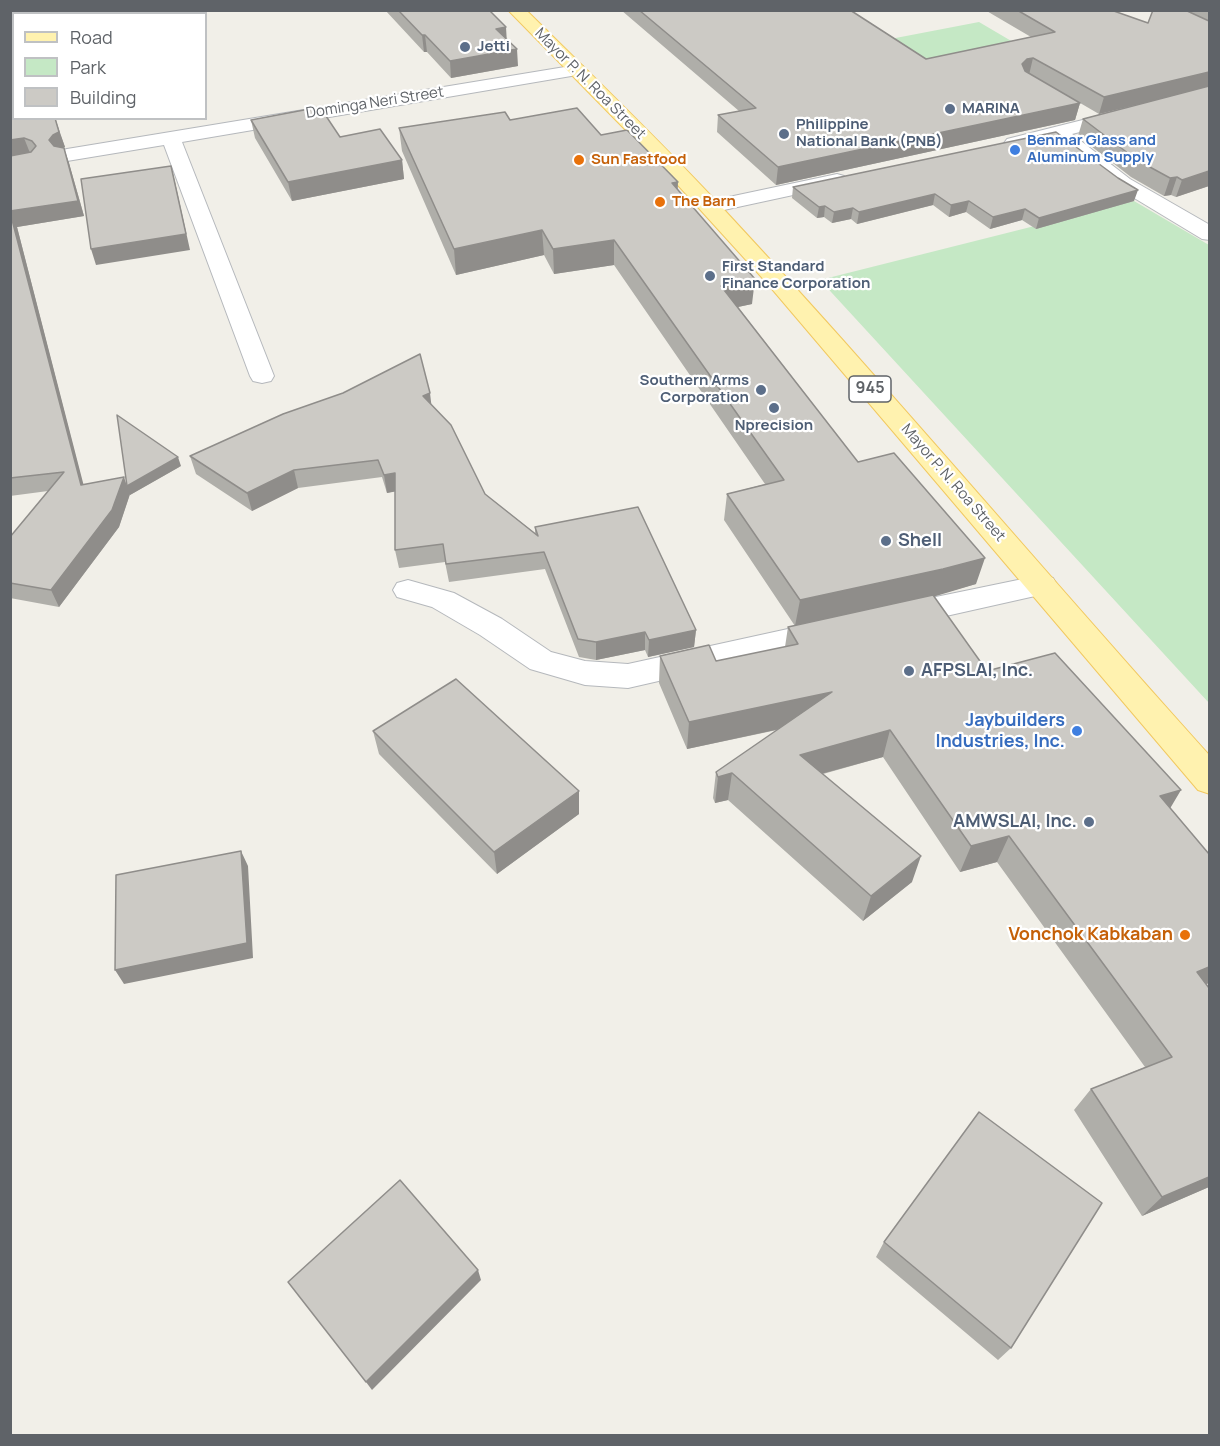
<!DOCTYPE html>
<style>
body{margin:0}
#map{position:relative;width:1220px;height:1446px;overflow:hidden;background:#f1efe8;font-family:Manrope,sans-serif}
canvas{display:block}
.frame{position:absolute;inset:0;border:12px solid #5f6368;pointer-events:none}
.legend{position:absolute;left:12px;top:12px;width:195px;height:108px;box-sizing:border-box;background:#fff;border:2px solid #bfc1c3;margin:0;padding:8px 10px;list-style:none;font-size:18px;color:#5f6368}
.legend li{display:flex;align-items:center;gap:12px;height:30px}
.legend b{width:30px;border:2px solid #bfc1c3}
</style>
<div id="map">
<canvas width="1220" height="1446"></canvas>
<div class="frame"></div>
<ul class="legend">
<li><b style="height:8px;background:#fff2af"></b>Road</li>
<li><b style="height:16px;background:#c5e8c5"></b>Park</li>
<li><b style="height:16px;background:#cccac5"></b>Building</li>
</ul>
</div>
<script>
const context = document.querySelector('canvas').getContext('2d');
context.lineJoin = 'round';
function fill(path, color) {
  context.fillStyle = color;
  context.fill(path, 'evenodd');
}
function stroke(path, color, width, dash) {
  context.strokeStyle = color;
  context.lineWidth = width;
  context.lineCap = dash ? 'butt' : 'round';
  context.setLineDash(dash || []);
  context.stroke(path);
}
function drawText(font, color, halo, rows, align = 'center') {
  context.font = font + ' Manrope,sans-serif';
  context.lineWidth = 4.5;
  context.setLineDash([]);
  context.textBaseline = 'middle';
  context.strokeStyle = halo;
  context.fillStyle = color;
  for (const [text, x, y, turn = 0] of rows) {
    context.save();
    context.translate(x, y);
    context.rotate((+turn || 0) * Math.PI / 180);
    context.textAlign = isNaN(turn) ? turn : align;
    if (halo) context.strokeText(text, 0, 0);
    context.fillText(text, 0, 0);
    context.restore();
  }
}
fill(new Path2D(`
 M 979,22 L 1013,42 L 911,62 L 880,41 Z
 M 1134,201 L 1209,245 L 1209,703 L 820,280 Z`), '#c5e8c5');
const minor = new Path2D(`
 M 577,65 L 583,66 L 586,70 L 583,74 L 182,142 L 274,376 L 271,381 L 262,383 L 253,381 L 250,376 L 164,145 L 67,161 L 60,159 L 57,155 L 60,151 L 67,149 Z
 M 1210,88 L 1210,99 L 1072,134 L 1130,179 L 1210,225 L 1210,240 L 1202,239 L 1116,187 L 1053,139 L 1014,149 L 1007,147 L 1004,143 L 1007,139 Z
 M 837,174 L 844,176 L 847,180 L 844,184 L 710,213 L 703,211 L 700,207 L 703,203 L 710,201 Z
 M 1042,575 L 1053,578 L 1057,585 L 1053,592 L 897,627 L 886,624 L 882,616 L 886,608 L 897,605 Z
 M 408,580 L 454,593 L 502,619 L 551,652 L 585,661 L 628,664 L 829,620 L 840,623 L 844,631 L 840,639 L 829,642 L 628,688 L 585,685 L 530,669 L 480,635 L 432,607 L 397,597 L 393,590 L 397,583 Z`);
const primary = new Path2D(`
 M 508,10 L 526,10 C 590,73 655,136 716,201 C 885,382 1044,572 1210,756 L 1210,794 L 1198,790 L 766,282 L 656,161 Z`);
stroke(minor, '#b5b8bc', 2);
stroke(primary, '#f2c960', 2);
fill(minor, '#fff');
fill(primary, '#fff2af');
fill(new Path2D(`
 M 10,10 L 29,10 L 29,14 L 14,14 L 65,147 L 63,148 L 69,163 L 84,216 L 17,227 L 83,485 L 127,485 L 181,466 L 130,495 L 130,494 L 119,527 L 59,607 L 10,598 L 10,537 L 48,491 L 10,496 Z
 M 385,10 L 489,10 L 507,39 L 518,66 L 451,78 L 427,52 L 424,52 Z
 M 621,10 L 850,10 L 926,59 L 1031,37 L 985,10 L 1111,10 L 1148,23 L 1153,10 L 1209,10 L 1209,186 L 1176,197 L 1171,195 L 1164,196 L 1131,177 L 1078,136 L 1083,119 L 1188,92 L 1099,114 L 1075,100 L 1080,103 L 1075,120 L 776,185 L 717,132 L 718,115 L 739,111 Z
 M 251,120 L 340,137 L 402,160 L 404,179 L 292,201 L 255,138 Z
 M 510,120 L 601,135 L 678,190 L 752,304 L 738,307 L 858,462 L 976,584 L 933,596 L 987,671 L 1170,809 L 1209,854 L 1209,983 L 1206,984 L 1209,1187 L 1142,1216 L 1074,1110 L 1091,1089 L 1145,1067 L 997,862 L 960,872 L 883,757 L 823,774 L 912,882 L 863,921 L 728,800 L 715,803 L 713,798 L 716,772 L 777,730 L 687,749 L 659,683 L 660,656 L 716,661 L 785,647 L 788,627 L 795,626 L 724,520 L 727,494 L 765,484 L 614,265 L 554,274 L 544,255 L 456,275 L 402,151 L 399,128 Z
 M 793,187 L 1134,201 L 1036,229 L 1022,220 L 990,229 L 966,212 L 949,217 L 933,205 L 857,224 L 851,219 L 832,223 L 824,217 L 817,218 L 792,198 Z
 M 432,405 L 485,494 L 535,533 L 535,527 L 696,630 L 694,647 L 648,657 L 645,650 L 596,660 L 579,657 L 545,569 L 449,582 L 445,562 L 399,568 L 395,550 L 395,491 L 387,493 L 382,477 L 298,488 L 252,511 L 196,474 L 190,456 Z
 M 373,731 L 579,791 L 579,814 L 497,874 L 379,754 Z
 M 884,1242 L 1011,1348 L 998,1360 L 876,1257 Z`), '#afaea9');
fill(new Path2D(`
 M 506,27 L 507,44 L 496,29 Z
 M 422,35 L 425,35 L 427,52 L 424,52 Z
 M 517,49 L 518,66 L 451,78 L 450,61 Z
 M 1033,58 L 1029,75 L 1023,76 L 1022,64 L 1027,59 Z
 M 1209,72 L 1209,87 L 1099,114 L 1104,97 Z
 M 1080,103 L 1075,120 L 776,185 L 778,167 Z
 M 55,118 L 65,147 L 58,150 L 55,155 L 49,140 Z
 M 24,138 L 30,153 L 10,156 L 10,140 Z
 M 64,148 L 69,163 L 84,216 L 17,227 L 88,502 L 81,485 L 10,212 Z
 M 402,160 L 404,179 L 292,201 L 288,182 Z
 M 171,166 L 175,182 L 190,250 L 96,265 L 91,249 Z
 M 1209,171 L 1209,186 L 1176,197 L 1182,180 Z
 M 1177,177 L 1171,195 L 1164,196 L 1170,178 Z
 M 678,182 L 677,207 L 672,183 Z
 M 1138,190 L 1134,201 L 1036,229 L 1039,218 Z
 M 935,194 L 933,205 L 857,224 L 859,212 Z
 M 969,201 L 966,212 L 949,217 L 951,205 Z
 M 825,206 L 824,217 L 817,218 L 819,207 Z
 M 853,208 L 851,219 L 832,223 L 834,212 Z
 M 1025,209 L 1022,220 L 990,229 L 993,217 Z
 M 542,230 L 544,255 L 456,275 L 454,249 Z
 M 614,240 L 614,265 L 554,274 L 553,249 Z
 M 755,279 L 752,304 L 719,311 L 721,286 Z
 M 430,393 L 432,410 L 423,396 Z
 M 178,457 L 181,466 L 130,495 L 130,494 L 119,527 L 59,607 L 51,590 L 124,477 L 127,486 Z
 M 294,470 L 298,488 L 252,511 L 247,493 Z
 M 395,473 L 398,491 L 387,493 L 384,475 Z
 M 985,558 L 976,584 L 936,596 L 795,626 L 800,600 Z
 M 696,630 L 694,647 L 648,657 L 649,640 Z
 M 645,632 L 645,650 L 596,660 L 596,642 Z
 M 832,692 L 826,719 L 687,749 L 689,722 Z
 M 890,730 L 883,757 L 795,781 L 800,755 Z
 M 732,773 L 728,800 L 715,803 L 718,777 Z
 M 1181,790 L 1165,817 L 1160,796 Z
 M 579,791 L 579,814 L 497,874 L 494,852 Z
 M 1009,836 L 997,862 L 960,872 L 971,846 Z
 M 241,851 L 248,866 L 253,958 L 124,984 L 115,970 Z
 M 921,856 L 912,882 L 863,921 L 871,896 Z
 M 1209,967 L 1209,983 L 1178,996 L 1197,972 Z
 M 1209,1177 L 1209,1187 L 1142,1216 L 1162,1197 Z
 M 478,1270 L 481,1280 L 372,1390 L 366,1382 Z`), '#8f8d8a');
const building = new Path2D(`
 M 10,10 L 27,10 L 27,14 L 14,14 L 14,118 L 55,118 L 59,132 L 53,135 L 49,140 L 54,146 L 64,148 L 78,201 L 10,211 L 10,156 L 31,152 L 36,146 L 32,141 L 24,138 L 10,140 Z
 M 398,10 L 489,10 L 506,27 L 496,29 L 517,49 L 450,61 L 425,35 L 422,35 Z
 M 639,10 L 850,10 L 926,59 L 1055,32 L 1017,10 L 1111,10 L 1148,23 L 1153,10 L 1185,10 L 1209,21 L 1209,72 L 1104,97 L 1033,58 L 1027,59 L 1022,64 L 1025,71 L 1080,103 L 778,167 L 718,115 L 756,108 Z
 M 110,11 L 111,14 L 91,14 Z
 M 1209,86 L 1209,171 L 1182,180 L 1177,177 L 1170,178 L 1137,160 L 1083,119 Z
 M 320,107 L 340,137 L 380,129 L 402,160 L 288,182 L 251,120 Z
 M 577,108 L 601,135 L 627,130 L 678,182 L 672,183 L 755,279 L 721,286 L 858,462 L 894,453 L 985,558 L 943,569 L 800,600 L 727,494 L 784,480 L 614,240 L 553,249 L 542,230 L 454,249 L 399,128 L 505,112 L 510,120 Z
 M 1056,132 L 1118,178 L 1138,190 L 1039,218 L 1025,209 L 993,217 L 969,201 L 951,205 L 935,194 L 859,212 L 853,208 L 834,212 L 825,206 L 819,207 L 793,187 Z
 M 171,166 L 186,234 L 91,249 L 81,179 Z
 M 10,212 L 81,485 L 124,477 L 112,510 L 51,590 L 10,583 L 10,537 L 64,472 L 10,478 Z
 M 420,354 L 430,393 L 423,396 L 451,425 L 485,494 L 538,536 L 535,527 L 638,507 L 696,630 L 649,640 L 645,632 L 596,642 L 578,639 L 544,552 L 446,564 L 443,544 L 395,550 L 395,473 L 384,475 L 378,460 L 294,470 L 247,493 L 190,456 L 283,414 L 343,393 Z
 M 117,415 L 178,457 L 127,486 Z
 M 933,595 L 987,671 L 1055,653 L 1181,790 L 1160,796 L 1209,854 L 1209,967 L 1197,972 L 1209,988 L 1209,1177 L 1162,1197 L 1091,1089 L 1172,1057 L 1009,836 L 971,846 L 890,730 L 800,755 L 921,856 L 871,896 L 732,773 L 718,777 L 716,772 L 832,692 L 689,722 L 660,656 L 709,645 L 716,661 L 798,644 L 788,627 Z
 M 456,679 L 579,791 L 494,852 L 373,731 Z
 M 241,851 L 247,943 L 115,970 L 116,875 Z
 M 979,1112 L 1102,1203 L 1011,1348 L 884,1242 Z
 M 400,1180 L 478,1270 L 366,1382 L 288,1282 Z`);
fill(building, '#cccac5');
stroke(building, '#8f8d8a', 1.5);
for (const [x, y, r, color] of [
 [465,47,6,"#5c6f8a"],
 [950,109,6,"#5c6f8a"],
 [784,134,6,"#5c6f8a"],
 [1015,150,6,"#3f7fe0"],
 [579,160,6,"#e8710a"],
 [660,202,6,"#e8710a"],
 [710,276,6,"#5c6f8a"],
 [761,390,6,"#5c6f8a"],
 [774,408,6,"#5c6f8a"],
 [886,541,6,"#5c6f8a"],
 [909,671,6,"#5c6f8a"],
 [1077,731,6,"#3f7fe0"],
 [1089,822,6,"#5c6f8a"],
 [1185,935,6,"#e8710a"]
]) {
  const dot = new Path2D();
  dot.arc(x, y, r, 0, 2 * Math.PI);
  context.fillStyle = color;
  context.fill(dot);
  stroke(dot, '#fff', 2);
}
drawText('bold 15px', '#4e5e75', '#fff', [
 ["Jetti",477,47],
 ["MARINA",962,109],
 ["Philippine",796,125],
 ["National Bank (PNB)",796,142],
 ["First Standard",722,267],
 ["Finance Corporation",722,284],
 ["Southern Arms",749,381,"right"],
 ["Corporation",749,398,"right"],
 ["Nprecision",774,426,"center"]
], 'left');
drawText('15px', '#5f6368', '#fff', [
 ["Mayor P. N. Roa Street",590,84,45],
 ["Dominga Neri Street",375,103,-9],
 ["Mayor P. N. Roa Street",953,483,49]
]);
drawText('bold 15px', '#366cbe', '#fff', [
 ["Benmar Glass and",1027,141],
 ["Aluminum Supply",1027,158]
], 'left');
drawText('bold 15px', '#c56008', '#fff', [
 ["Sun Fastfood",591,160],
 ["The Barn",672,202]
], 'left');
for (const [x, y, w] of [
 [870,389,42]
]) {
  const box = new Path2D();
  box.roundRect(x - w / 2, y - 13, w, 26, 4.5);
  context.fillStyle = '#fff';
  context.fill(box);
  stroke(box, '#5f6368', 1.5);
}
drawText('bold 16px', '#5f6368', null, [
 ["945",870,389]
]);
drawText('bold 18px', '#4e5e75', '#fff', [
 ["Shell",898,541],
 ["AFPSLAI, Inc.",921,671],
 ["AMWSLAI, Inc.",1077,822,"right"]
], 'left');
drawText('bold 18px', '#366cbe', '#fff', [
 ["Jaybuilders",1065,721],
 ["Industries, Inc.",1065,742]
], 'right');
drawText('bold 18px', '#c56008', '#fff', [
 ["Vonchok Kabkaban",1173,935]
], 'right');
</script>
